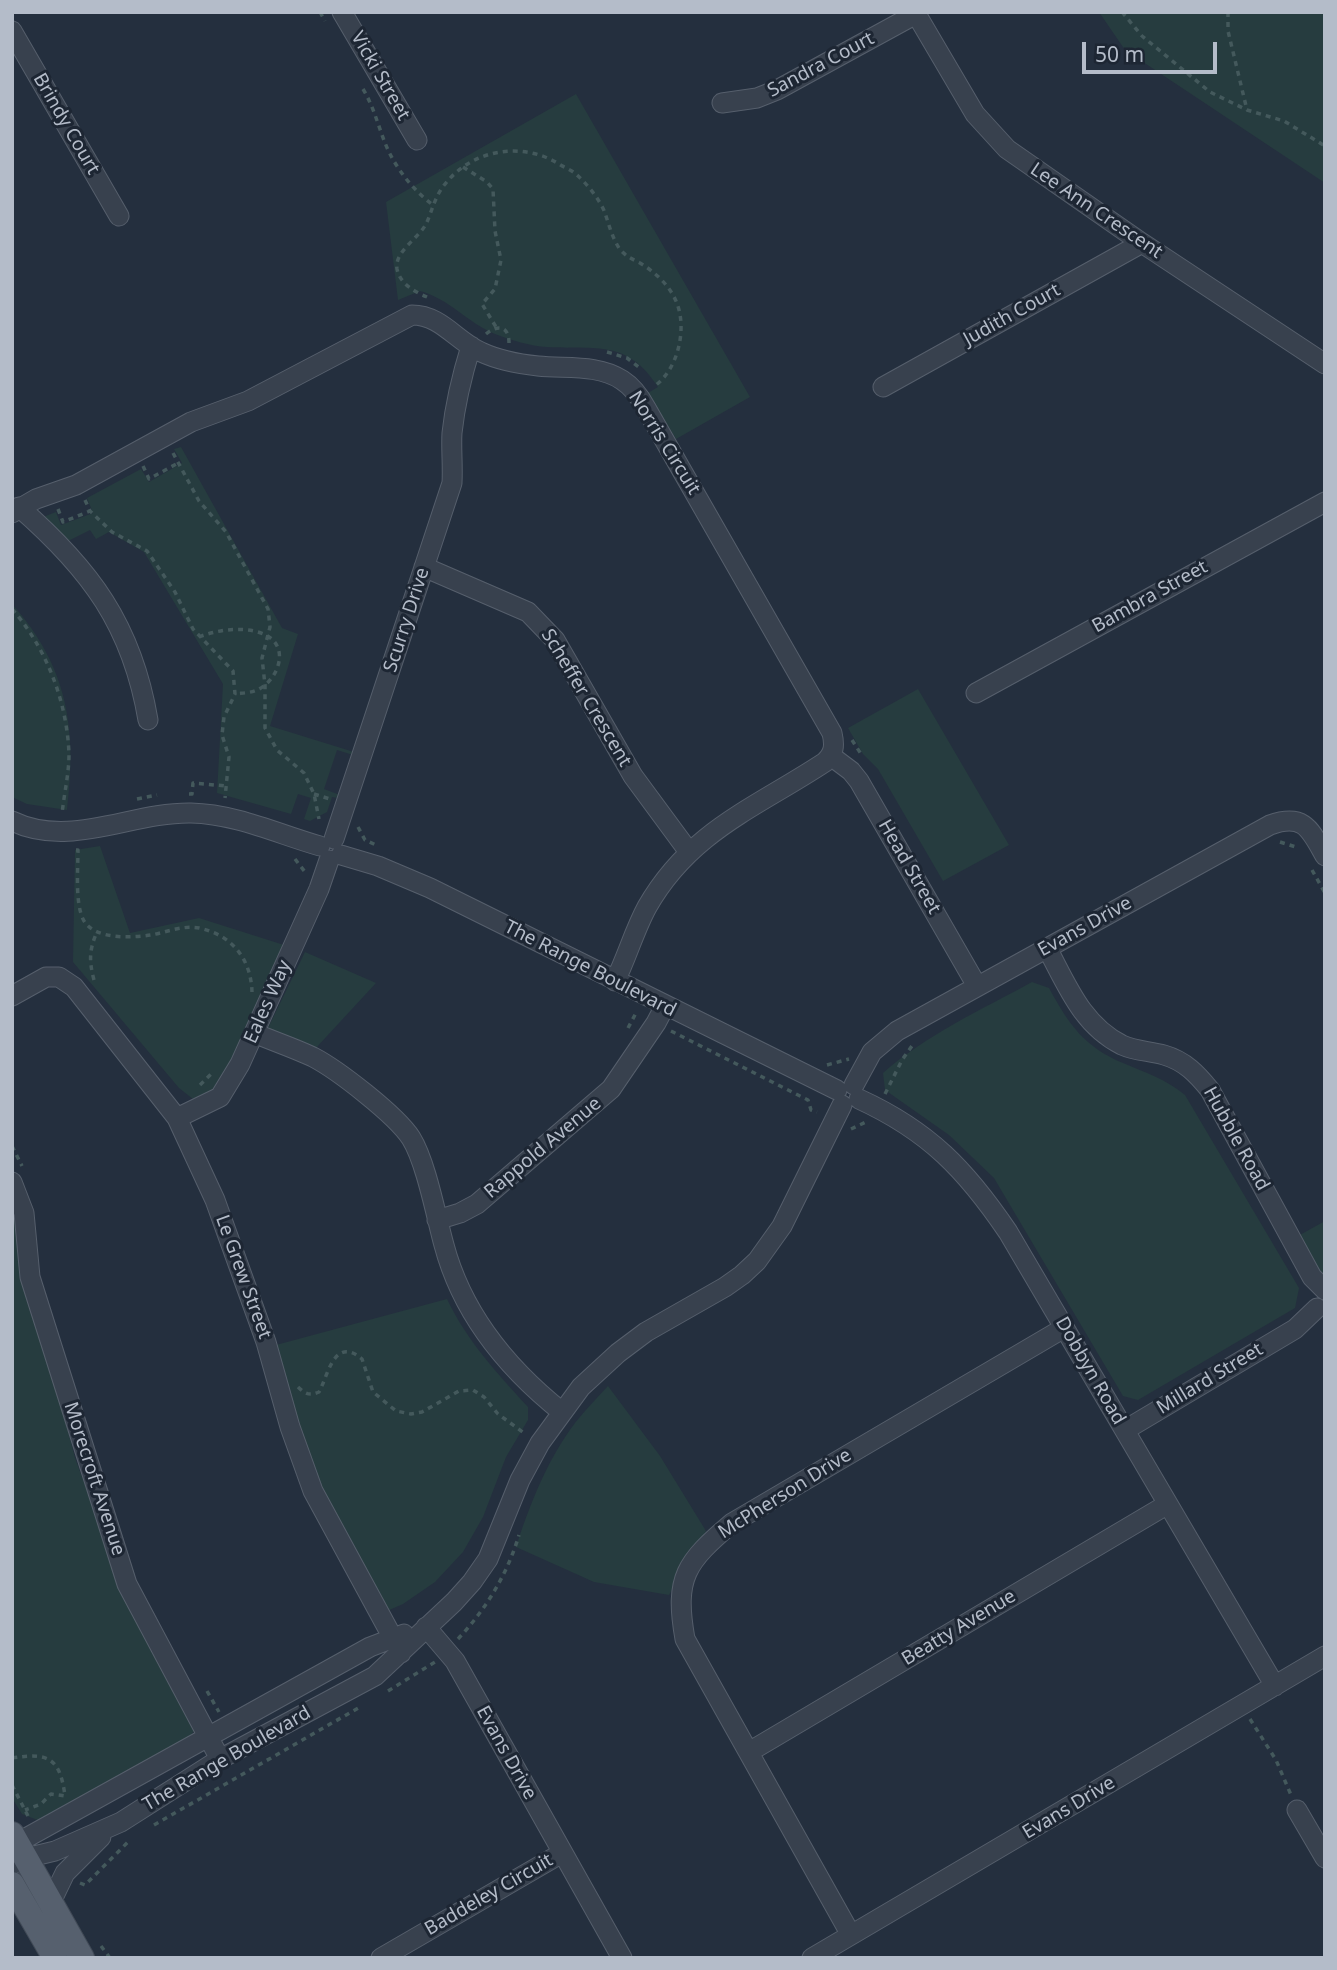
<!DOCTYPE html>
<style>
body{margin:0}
#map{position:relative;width:1337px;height:1970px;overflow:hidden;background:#242f3e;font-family:"Noto Sans",sans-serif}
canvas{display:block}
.frame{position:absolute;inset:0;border:14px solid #b4bcc9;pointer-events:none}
.scale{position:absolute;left:1082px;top:42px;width:135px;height:32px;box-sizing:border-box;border:4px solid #b4bcc9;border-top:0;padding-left:9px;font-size:21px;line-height:24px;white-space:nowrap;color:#b4bcc9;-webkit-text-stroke:5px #1d2633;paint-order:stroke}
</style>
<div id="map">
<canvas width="1337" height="1970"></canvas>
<div class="frame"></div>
<div class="scale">50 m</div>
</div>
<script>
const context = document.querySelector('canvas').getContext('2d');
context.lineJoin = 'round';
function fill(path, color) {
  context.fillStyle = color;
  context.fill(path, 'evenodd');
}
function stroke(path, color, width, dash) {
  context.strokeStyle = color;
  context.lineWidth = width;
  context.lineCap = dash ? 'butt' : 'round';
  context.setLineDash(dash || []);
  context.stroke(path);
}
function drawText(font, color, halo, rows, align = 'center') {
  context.font = font + ' "Noto Sans",sans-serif';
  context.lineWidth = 6;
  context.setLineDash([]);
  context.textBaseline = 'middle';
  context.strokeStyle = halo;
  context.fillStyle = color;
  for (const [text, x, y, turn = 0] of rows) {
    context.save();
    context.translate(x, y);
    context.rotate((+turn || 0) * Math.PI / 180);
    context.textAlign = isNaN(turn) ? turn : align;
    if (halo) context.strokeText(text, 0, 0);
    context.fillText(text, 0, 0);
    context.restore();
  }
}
fill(new Path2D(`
 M 1099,12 L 1325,12 L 1325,183 L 1125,50 Z
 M 576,94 L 750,397 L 676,439 L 648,393 L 658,387 C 627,339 597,350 547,347 C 530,346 511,340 495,334 C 468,323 448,298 420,291 L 398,300 L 386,202 Z
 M 181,447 L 282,628 L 298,634 L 270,726 L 354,752 L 353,755 L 337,750 L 324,789 L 340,795 L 338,798 L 332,797 L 327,812 L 310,821 L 304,819 L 311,798 L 298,794 L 291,814 L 217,793 L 223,684 L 144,552 L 109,532 L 96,539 L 90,530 L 68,541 L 43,517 L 56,512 L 61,525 L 93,513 L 87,498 L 141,469 L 149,482 L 182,463 L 174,449 Z
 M 12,604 C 68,667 77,729 67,810 L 27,804 L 12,797 Z
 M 918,689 L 1009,845 L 943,881 L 878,769 L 863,754 L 848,728 Z
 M 100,846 L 130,933 L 199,918 L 284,945 L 224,1082 L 210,1096 L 193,1099 L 179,1088 L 73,962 L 75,850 Z
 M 305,952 L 376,983 L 315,1049 L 267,1030 Z
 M 1032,982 L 1049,988 C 1068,1023 1084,1047 1123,1063 C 1146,1073 1166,1079 1185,1095 L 1299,1288 L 1295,1308 L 1138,1400 L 1123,1396 L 994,1178 L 949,1135 L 885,1090 L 883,1073 C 926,1035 981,1010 1032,982 Z
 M 12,1206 L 21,1229 L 40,1322 L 75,1458 L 133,1614 L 193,1714 L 194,1731 L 184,1744 L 40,1821 L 22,1814 L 12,1798 Z
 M 1325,1221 L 1325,1281 L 1298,1236 Z
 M 447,1299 C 467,1341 497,1373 528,1407 L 528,1420 L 506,1457 L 483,1517 L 463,1552 L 435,1582 L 403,1604 L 387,1611 L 318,1484 L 296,1422 L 276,1345 Z
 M 608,1386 L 660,1456 L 706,1531 L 669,1595 L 594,1582 L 516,1547 C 530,1504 547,1460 575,1423 C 585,1410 597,1398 608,1386 Z`), '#263c3f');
const minor = new Path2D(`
 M 342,12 L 417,140
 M 915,12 L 975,114 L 1007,149 L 1142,243 L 1325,364
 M 12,31 L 119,216
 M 722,103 L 757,98 L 777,90 L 916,14
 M 883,387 L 1142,243
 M 19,507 C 90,569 132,625 148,720
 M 12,513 L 36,499 L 76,485 L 191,422 L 248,401 L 412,315 C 441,315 456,341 481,352 C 498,360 519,364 538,366 C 566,369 598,364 622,380 C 633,387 640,397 646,408 L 832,733 C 835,746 834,753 825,762 C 757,807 690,831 647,907 C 634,931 627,957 615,981
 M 424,567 L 528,612 L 555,640 L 633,776 L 689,852
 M 976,693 L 1325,502
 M 831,756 L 851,771 L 859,781 L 977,986
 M 12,821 C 70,849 131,812 191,813 C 236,814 278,834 320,846
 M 334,839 L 452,483 C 453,466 451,448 452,433 C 455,405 463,372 471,346
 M 341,855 L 378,866 L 430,888 L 837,1090
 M 1047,948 C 1067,985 1082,1025 1122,1045 C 1135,1051 1150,1051 1164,1055 C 1185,1061 1197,1074 1210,1090 L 1312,1277 L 1325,1290
 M 12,996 L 46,977 L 59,977 L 74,987 L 177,1118 L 215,1200 L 266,1342 L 290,1427 L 313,1491 L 401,1653
 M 254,1033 C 273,1041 294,1048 313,1057 C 338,1070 396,1115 411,1138 C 426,1162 436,1216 444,1245 C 462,1313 508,1369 562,1412
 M 854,1085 L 872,1052 L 897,1031 L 1270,825 C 1304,813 1310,829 1325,856
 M 859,1099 C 929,1131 966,1170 1008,1232 L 1275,1686
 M 177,1118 L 220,1097 L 240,1064 L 319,889 L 329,860
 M 12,1182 L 24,1213 L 30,1277 L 127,1584 L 220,1759
 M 437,1220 L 460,1213 L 477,1204 L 611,1089 L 656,1023 L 665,1006
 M 1125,1430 L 1295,1329 L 1317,1308
 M 426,1627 L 455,1661 L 622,1958
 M 749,1752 L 1168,1504
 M 1297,1810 L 1325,1858
 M 17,1843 L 370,1647 L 404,1634
 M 12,1864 L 26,1858 L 55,1851 L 121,1822 L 220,1759 L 375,1676 L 454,1602 L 472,1582 L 488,1559 L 520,1480 L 540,1443 L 581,1387 L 618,1353 L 646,1332 L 725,1287 L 742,1275 L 757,1261 L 782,1226 L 842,1105
 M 51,1902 L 65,1873 L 101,1837
 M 851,1935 L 685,1639 C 674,1577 686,1562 732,1523 L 1064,1328
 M 381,1958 L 562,1853
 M 812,1958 L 1325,1656`);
const major = new Path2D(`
 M 12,1834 L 82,1958
 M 12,1884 L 55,1958`);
stroke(minor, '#565f6c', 21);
stroke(major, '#414a57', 26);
stroke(new Path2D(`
 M 320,12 L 325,21
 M 1122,12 L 1142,36 L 1210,92 L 1247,110 L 1284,121 L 1325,146
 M 1228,12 L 1228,31 L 1247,110
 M 363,89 C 375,109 379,130 388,150 C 398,171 415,192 433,205
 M 463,167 L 487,182 L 493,189 L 495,231 L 501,260 L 495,289 L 482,304 L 496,327
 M 427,297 C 415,292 400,284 397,269 C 394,251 420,238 427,222 C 432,210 435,198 442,188 C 469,150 520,140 559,164 C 565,168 572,170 577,175 C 588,185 600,200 605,213 C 609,225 612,237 619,248 C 625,256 632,259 640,263 C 655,272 669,285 676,301 C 688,328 678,371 653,387
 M 486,334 C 498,324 509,326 509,343
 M 607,352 L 627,358 L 640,368
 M 173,453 L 199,501 L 226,532 L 268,609 L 270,627 L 262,658 L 265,685 L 265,728 L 277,750 L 304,773 L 314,794 L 319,819
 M 143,466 L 149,479 L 178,463
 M 85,500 L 90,511 L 112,532 L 147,551 L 175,592 L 193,629 L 233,671 L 235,694 L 224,717 L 222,735 L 229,757 L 225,798
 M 58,509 L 63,522 L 90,511
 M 12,609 C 47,649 67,702 69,754 C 69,774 64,794 62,814
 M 199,637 C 218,629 251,625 269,637 C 290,651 276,682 257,690 C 250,693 242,693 235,694
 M 852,740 L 861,754
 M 189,794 L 192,794 L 193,783 L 226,786
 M 314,794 L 330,799
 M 137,799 L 157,795
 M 358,827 L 365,840 L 376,845
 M 1280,842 L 1299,848
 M 76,850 L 78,850 C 78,869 75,902 83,919 C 93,940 131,938 151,935 C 167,932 183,925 199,928 C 232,935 251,959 252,992
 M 295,859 L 305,872
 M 1312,870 L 1325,893
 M 94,980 C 89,961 89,950 97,932
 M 628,1028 L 636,1013
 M 671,1031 L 808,1100 L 811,1110 L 817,1112
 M 827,1065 L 849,1059
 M 200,1085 L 212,1073
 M 885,1094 L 902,1060 L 914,1043
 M 851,1129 L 866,1122
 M 12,1146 L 22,1166
 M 298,1387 C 305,1394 310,1396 319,1392 C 328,1376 334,1335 362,1359 L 373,1392 L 396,1411 L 411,1414 L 422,1412 L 459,1391 L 473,1390 L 484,1397 L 498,1414 L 524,1433
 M 458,1639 C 486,1609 507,1575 519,1535
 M 207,1691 L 219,1712
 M 388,1691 L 435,1662
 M 1250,1719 L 1276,1760 L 1291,1795
 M 12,1758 C 50,1752 60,1759 65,1796 L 51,1794 L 41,1804 L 25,1810
 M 12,1785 L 28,1816
 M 154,1825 L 360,1707
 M 80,1883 L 85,1885 L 130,1840
 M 101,1946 L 110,1958`), '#44595c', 3.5, [5, 5]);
stroke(minor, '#38414e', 19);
stroke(major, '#56606e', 24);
drawText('19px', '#b4bcc9', '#1d2633', [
 ["Sandra Court",821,65,-28],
 ["Vicki Street",380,76,60],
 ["Brindy Court",66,124,60],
 ["Lee Ann Crescent",1096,211,34],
 ["Judith Court",1012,315,-29],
 ["Norris Circuit",664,443,58],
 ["Bambra Street",1150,597,-29],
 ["Scurry Drive",407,620,-72],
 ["Scheffer Crescent",586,698,59],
 ["Head Street",909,867,60],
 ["Evans Drive",1085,927,-29],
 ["The Range Boulevard",590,969,27],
 ["Eales Way",268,1002,-66],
 ["Hubble Road",1236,1139,61],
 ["Rappold Avenue",543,1148,-40],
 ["Le Grew Street",243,1277,70],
 ["Dobbyn Road",1090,1371,60],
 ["Millard Street",1210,1379,-31],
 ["Morecroft Avenue",94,1479,72],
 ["McPherson Drive",785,1494,-32],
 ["Beatty Avenue",959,1628,-31],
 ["Evans Drive",506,1753,61],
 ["The Range Boulevard",227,1759,-30],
 ["Evans Drive",1069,1808,-31],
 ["Baddeley Circuit",489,1895,-30]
]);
</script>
